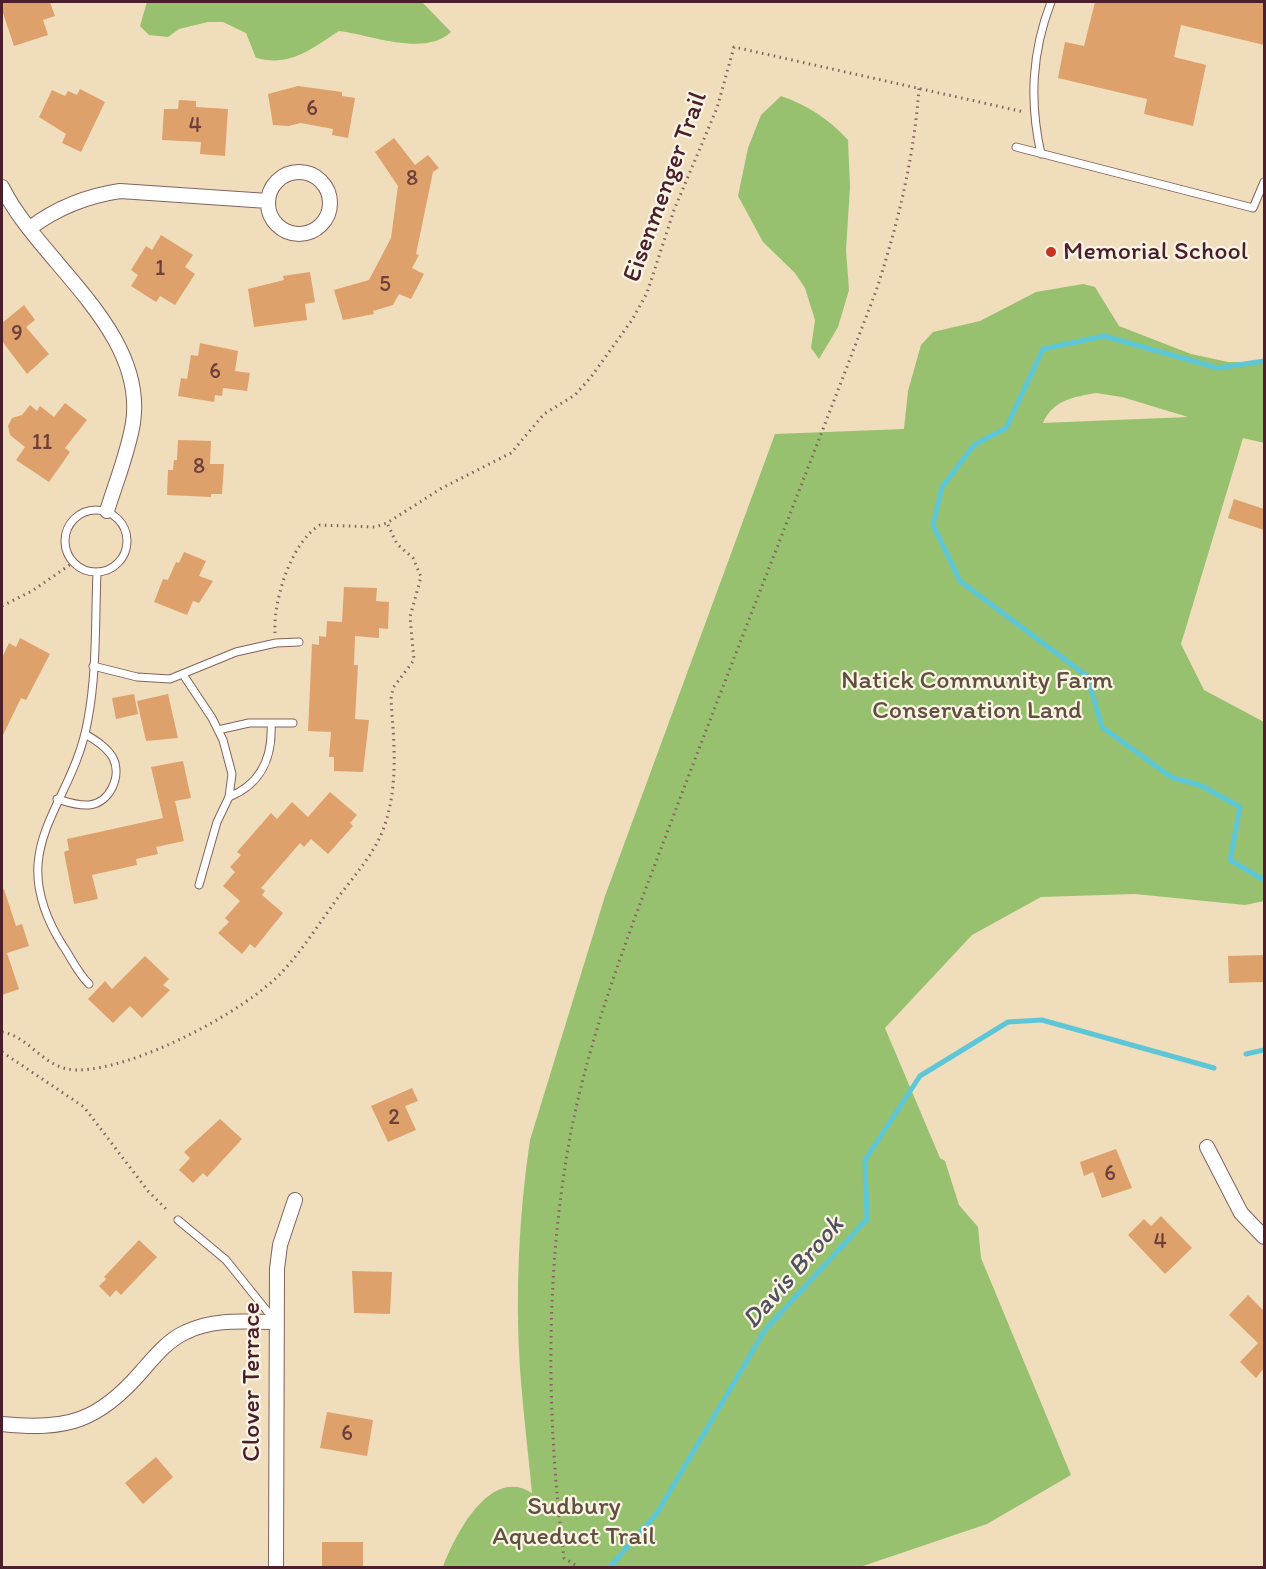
<!DOCTYPE html>
<style>
body{margin:0}
#map{position:relative;width:1266px;height:1569px;overflow:hidden;background:#f0ddbc;font-family:Itim,sans-serif}
canvas{display:block}
.frame{position:absolute;inset:0;border:3px solid #4a1f2b;pointer-events:none}
</style>
<div id="map">
<canvas width="1266" height="1569"></canvas>
<div class="frame"></div>
</div>
<script>
const context = document.querySelector('canvas').getContext('2d');
context.lineJoin = 'round';
function fill(path, color) {
  context.fillStyle = color;
  context.fill(path, 'evenodd');
}
function stroke(path, color, width, dash) {
  context.strokeStyle = color;
  context.lineWidth = width;
  context.lineCap = dash ? 'butt' : 'round';
  context.setLineDash(dash || []);
  context.stroke(path);
}
function drawText(font, color, halo, rows, align = 'center') {
  context.font = font + ' Itim,sans-serif';
  context.lineWidth = 4.5;
  context.setLineDash([]);
  context.textBaseline = 'middle';
  context.strokeStyle = halo;
  context.fillStyle = color;
  for (const [text, x, y, turn = 0] of rows) {
    context.save();
    context.translate(x, y);
    context.rotate((+turn || 0) * Math.PI / 180);
    context.textAlign = isNaN(turn) ? turn : align;
    if (halo) context.strokeText(text, 0, 0);
    context.fillText(text, 0, 0);
    context.restore();
  }
}
fill(new Path2D(`
 M 147,2 L 422,2 L 451,32 C 425,57 371,35 339,31 C 311,49 291,67 256,58 L 246,33 L 223,22 L 208,22 L 179,29 L 168,37 L 149,35 L 140,26 Z
 M 781,96 C 807,105 829,119 848,140 L 850,187 L 846,250 L 849,290 L 838,327 L 819,359 L 811,348 L 815,320 L 805,288 L 795,273 L 763,242 L 738,196 L 748,148 L 761,115 Z
 M 1083,284 L 1095,287 L 1119,326 L 1191,354 L 1228,362 L 1264,362 L 1264,443 L 1243,438 L 1181,644 L 1204,690 L 1264,722 L 1264,901 L 1245,905 L 1135,894 L 1041,897 L 972,935 L 885,1028 L 940,1158 L 945,1161 L 959,1205 L 978,1227 L 981,1258 L 1071,1475 L 987,1524 L 860,1567 L 443,1567 C 455,1535 490,1466 532,1493 C 528,1452 523,1410 520,1369 C 515,1294 519,1214 530,1140 L 605,896 L 775,434 L 904,429 L 908,391 L 921,345 L 933,332 L 980,321 L 1036,292 ZM 1096,393 L 1122,397 L 1188,417 L 1043,423 C 1053,400 1073,397 1096,393 Z`), '#97c16e');
stroke(new Path2D(`
 M 1264,361 L 1218,368 L 1104,336 L 1043,349 L 1006,428 L 974,445 L 942,487 L 933,525 L 960,581 L 1087,676 L 1102,727 L 1171,777 L 1202,786 L 1240,807 L 1230,860 L 1264,880
 M 1246,1054 L 1264,1050
 M 609,1568 L 657,1513 L 765,1330 L 867,1219 L 865,1160 L 920,1076 L 1008,1022 L 1042,1020 L 1214,1068`), '#5dc7d8', 5);
fill(new Path2D(`
 M 2,2 L 50,2 L 55,16 L 43,20 L 48,35 L 14,46 L 2,10 Z
 M 1095,2 L 1264,2 L 1264,45 L 1181,25 L 1174,57 L 1206,65 L 1193,126 L 1144,114 L 1147,99 L 1058,78 L 1065,42 L 1084,46 Z
 M 298,86 L 342,92 L 342,96 L 355,98 L 348,138 L 332,135 L 333,129 L 301,123 L 288,126 L 273,125 L 268,94 Z
 M 80,89 L 105,102 L 81,152 L 62,143 L 66,134 L 39,117 L 52,90 L 65,96 L 68,91 L 77,95 Z
 M 179,100 L 196,101 L 196,107 L 228,109 L 225,156 L 200,154 L 201,142 L 162,140 L 164,109 L 178,109 Z
 M 394,138 L 415,165 L 428,155 L 439,168 L 433,172 L 416,254 L 419,255 L 412,268 L 424,274 L 411,299 L 399,294 L 393,305 L 373,311 L 374,314 L 343,320 L 334,290 L 369,280 L 391,238 L 398,186 L 375,152 Z
 M 161,235 L 193,255 L 185,267 L 195,274 L 175,305 L 160,296 L 156,302 L 131,286 L 138,275 L 131,270 L 146,246 L 152,250 Z
 M 310,272 L 315,302 L 305,304 L 307,320 L 254,327 L 248,289 L 284,280 L 283,276 Z
 M 24,305 L 35,320 L 26,327 L 49,354 L 27,374 L 2,341 L 2,323 Z
 M 200,343 L 238,351 L 235,371 L 250,373 L 247,391 L 223,388 L 222,396 L 215,395 L 214,402 L 178,396 L 181,378 L 187,379 L 191,355 L 198,356 Z
 M 65,403 L 87,420 L 65,448 L 70,452 L 49,482 L 16,460 L 25,447 L 10,435 L 8,426 L 12,418 L 22,415 L 30,405 L 37,411 L 40,406 L 54,417 Z
 M 178,440 L 211,441 L 210,464 L 224,464 L 222,494 L 211,494 L 211,497 L 167,495 L 168,470 L 173,470 L 174,460 L 177,460 Z
 M 1234,499 L 1264,509 L 1264,530 L 1228,518 Z
 M 184,552 L 206,561 L 199,576 L 213,581 L 199,603 L 193,601 L 187,615 L 154,602 L 163,579 L 168,580 L 176,562 L 179,563 Z
 M 344,587 L 377,588 L 376,601 L 389,602 L 388,629 L 379,628 L 379,638 L 355,636 L 354,665 L 358,665 L 355,719 L 369,720 L 363,772 L 334,771 L 334,757 L 329,757 L 331,732 L 308,731 L 312,644 L 319,645 L 319,636 L 326,637 L 327,621 L 342,622 Z
 M 20,638 L 50,654 L 26,700 L 21,698 L 2,737 L 2,658 L 9,643 L 16,647 Z
 M 134,694 L 138,714 L 116,719 L 112,698 Z
 M 168,694 L 178,738 L 146,741 L 137,701 Z
 M 183,761 L 191,798 L 175,801 L 184,841 L 156,847 L 158,854 L 136,859 L 137,865 L 92,875 L 98,899 L 74,904 L 64,852 L 69,850 L 67,839 L 163,818 L 151,767 Z
 M 330,792 L 357,815 L 350,823 L 353,826 L 328,854 L 311,839 L 304,847 L 300,843 L 261,888 L 265,891 L 262,895 L 283,913 L 255,948 L 250,944 L 242,954 L 218,933 L 229,922 L 225,918 L 240,901 L 223,886 L 235,872 L 230,867 L 241,855 L 237,852 L 271,813 L 277,819 L 292,802 L 308,817 Z
 M 4,889 L 16,926 L 22,924 L 29,946 L 7,953 L 19,989 L 2,995 L 2,890 Z
 M 1264,955 L 1264,982 L 1229,983 L 1228,956 Z
 M 145,956 L 169,979 L 163,985 L 170,990 L 142,1018 L 130,1006 L 113,1023 L 88,999 L 105,981 L 112,989 Z
 M 412,1088 L 418,1101 L 405,1106 L 416,1130 L 388,1142 L 371,1106 Z
 M 220,1119 L 242,1139 L 207,1177 L 203,1173 L 193,1183 L 179,1170 L 190,1158 L 184,1152 Z
 M 1116,1149 L 1132,1188 L 1102,1198 L 1093,1172 L 1084,1176 L 1080,1162 Z
 M 1161,1216 L 1192,1248 L 1165,1274 L 1128,1235 L 1144,1219 L 1151,1226 Z
 M 139,1240 L 157,1257 L 121,1295 L 116,1290 L 110,1297 L 99,1286 L 106,1279 L 104,1277 Z
 M 352,1271 L 392,1272 L 390,1314 L 354,1313 Z
 M 1248,1295 L 1264,1311 L 1264,1368 L 1256,1378 L 1240,1362 L 1258,1343 L 1229,1315 Z
 M 327,1412 L 373,1420 L 367,1456 L 320,1448 Z
 M 156,1457 L 173,1477 L 143,1504 L 125,1483 Z
 M 322,1542 L 363,1542 L 363,1568 L 322,1568 Z`), '#dea16b');
const lane = new Path2D(`
 M 1016,147 L 1253,208 L 1264,182
 M 1041,154 C 1029,100 1032,52 1051,2
 M65 541a31 31 0 1 1 62 0a31 31 0 1 1-62 0Z
 M 93,666 L 137,677 L 170,679 L 236,652 L 276,643 L 299,642
 M 184,676 L 212,718 L 223,740 L 232,774 L 229,797 L 217,822 L 199,885
 M 218,730 L 249,723 L 293,723
 M 229,797 C 261,784 273,757 271,723
 M 57,799 C 67,802 78,806 89,805 C 110,803 122,776 113,758 C 107,747 95,740 85,734
 M 89,984 C 77,972 72,959 63,946 C 0,846 73,809 88,719 C 97,671 95,620 97,572
 M 178,1220 L 226,1260 L 275,1321`);
const street = new Path2D(`
 M268 203a31 31 0 1 1 62 0a31 31 0 1 1-62 0Z
 M 2,187 C 39,262 147,330 133,423 C 128,453 116,482 107,511
 M 30,228 C 58,207 86,196 120,191 L 268,201
 M 1207,1147 L 1241,1213 L 1264,1237
 M 2,1424 C 67,1431 99,1421 142,1371 C 155,1356 168,1340 186,1332 C 214,1318 246,1322 276,1322
 M 276,1568 L 277,1269 L 280,1245 L 295,1200`);
stroke(lane, '#84625e', 9);
stroke(street, '#84625e', 16);
stroke(new Path2D(`
 M 2,606 L 32,591 L 74,562
 M 275,633 C 273,601 291,542 320,525 L 375,527 L 387,523 L 442,488 L 511,453 L 544,414 L 575,395 L 591,377 L 632,320 L 647,293 L 674,210 L 717,108 L 734,47 L 1024,112
 M 2,1032 C 31,1037 44,1070 77,1070 C 134,1070 245,1012 283,971 C 306,946 323,917 343,891 C 358,871 374,853 383,830 C 399,787 394,744 391,699 L 393,688 L 414,660 L 410,617 L 421,577 L 413,558 L 397,544 L 387,523
 M 2,1052 L 84,1107 L 148,1191 L 169,1212
 M 580,1568 L 564,1558 C 547,1424 545,1288 567,1154 C 588,1029 638,911 682,793 C 746,626 812,459 876,291 C 898,224 914,158 919,88`), '#84625e', 3, [1.5, 4.5]);
stroke(lane, '#fff', 7);
stroke(street, '#fff', 14);
for (const [x, y, r, color] of [
 [1051,252,6,"#c8321e"]
]) {
  const dot = new Path2D();
  dot.arc(x, y, r, 0, 2 * Math.PI);
  context.fillStyle = color;
  context.fill(dot);
  stroke(dot, '#fcf5e5', 2);
}
drawText('22px', '#6f403b', null, [
 ["6",312,109],
 ["4",195,126],
 ["8",412,179],
 ["1",160,269],
 ["5",385,285],
 ["9",17,334],
 ["6",215,372],
 ["11",42,443],
 ["8",199,467],
 ["2",394,1118],
 ["6",1110,1174],
 ["4",1160,1242],
 ["6",347,1434]
]);
drawText('26px', '#4a1f2b', '#fcf5e5', [
 ["Eisenmenger Trail",666,187,-70],
 ["Clover Terrace",252,1382,-90]
]);
drawText('26px', '#4a1f2b', '#fcf5e5', [
 ["Memorial School",1063,252]
], 'left');
drawText('26px', '#61503f', '#fcf5e5', [
 ["Natick Community Farm",977,681],
 ["Conservation Land",977,711],
 ["Sudbury",574,1507],
 ["Aqueduct Trail",574,1537]
]);
drawText('italic 27px', '#50515f', '#fcf5e5', [
 ["Davis Brook",794,1273,-49]
]);
</script>
